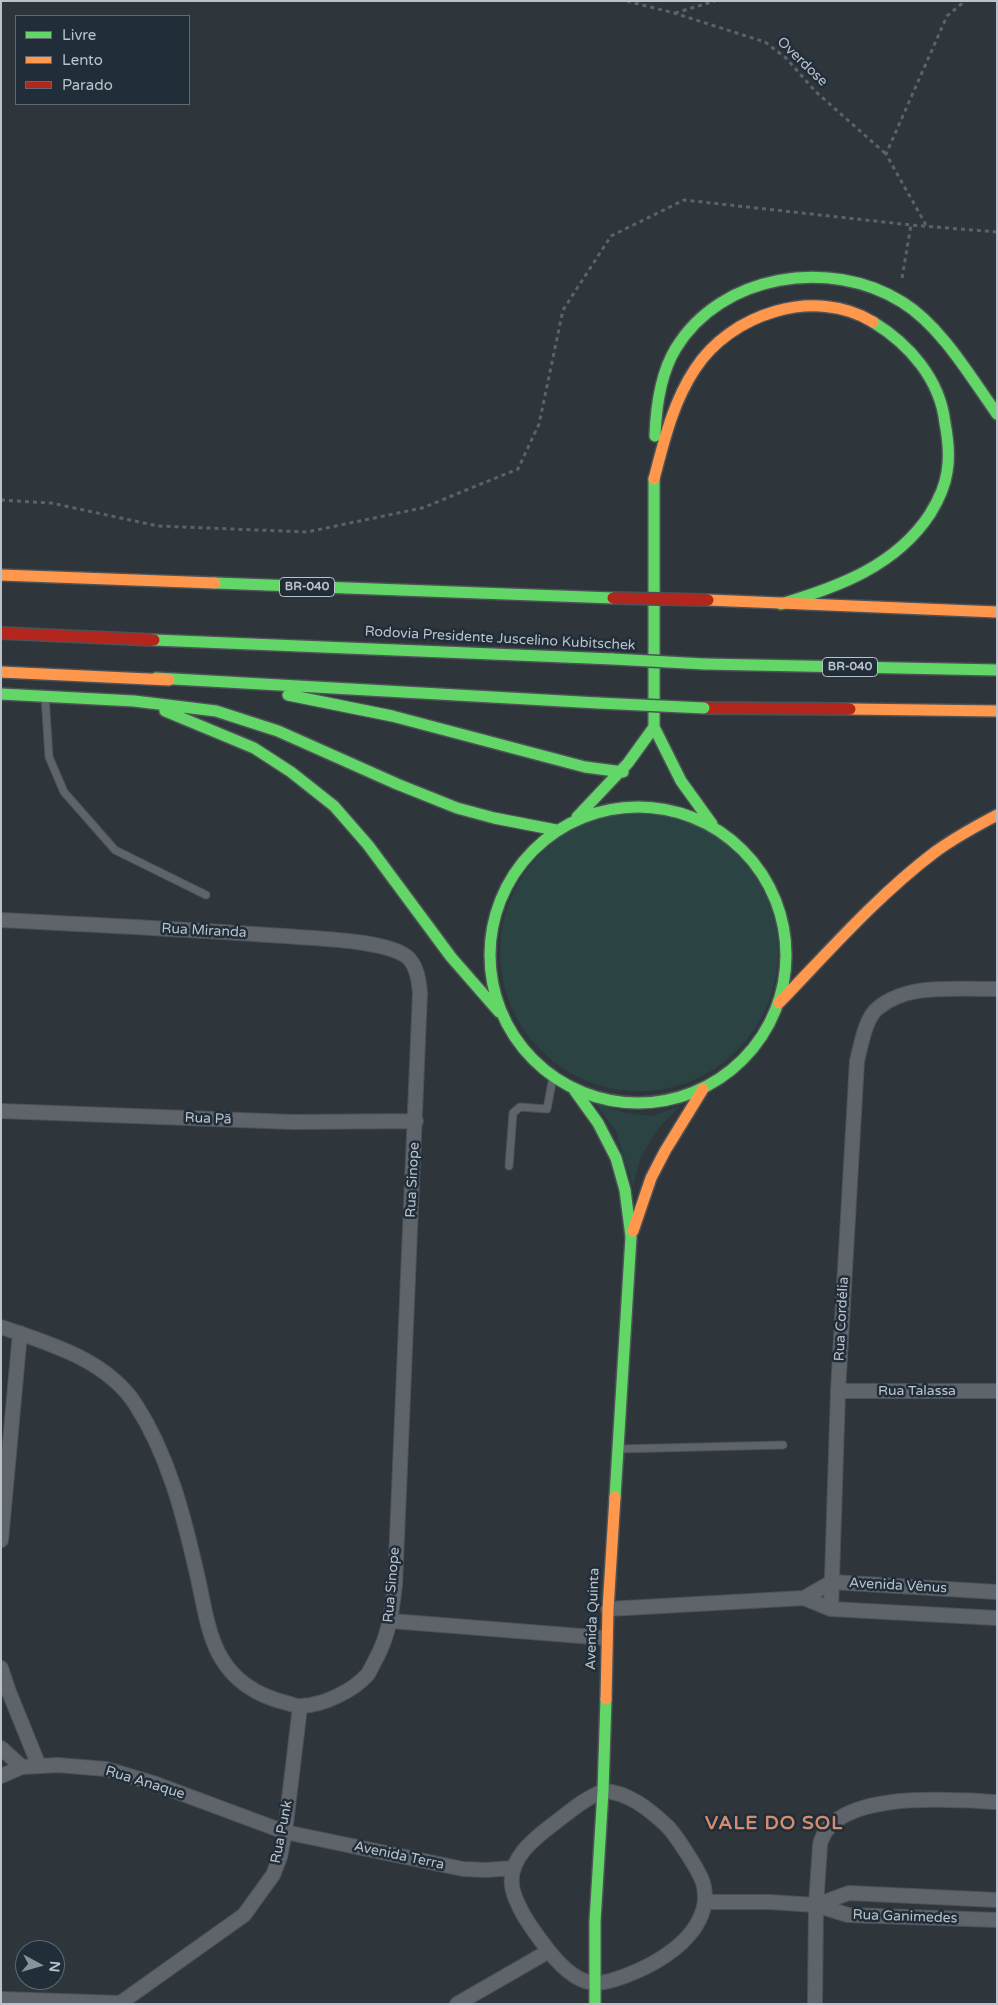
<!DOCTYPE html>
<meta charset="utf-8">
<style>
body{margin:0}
#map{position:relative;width:998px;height:2005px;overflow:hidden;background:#2e363c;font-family:"Varela Round",sans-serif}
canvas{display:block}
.frame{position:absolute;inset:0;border:2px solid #bac3cc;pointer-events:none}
.legend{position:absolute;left:15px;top:15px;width:175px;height:90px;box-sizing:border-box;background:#212d38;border:1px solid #5e6973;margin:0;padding:6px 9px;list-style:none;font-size:15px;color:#bac3cc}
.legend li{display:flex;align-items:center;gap:10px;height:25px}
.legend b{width:25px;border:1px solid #5e6973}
.north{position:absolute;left:15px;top:1940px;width:50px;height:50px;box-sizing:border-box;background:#212d38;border:1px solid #5e6973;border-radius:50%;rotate:96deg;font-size:14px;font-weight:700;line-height:20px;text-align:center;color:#bac3cc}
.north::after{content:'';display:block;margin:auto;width:18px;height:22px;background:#89929a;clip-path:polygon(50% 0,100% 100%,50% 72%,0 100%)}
</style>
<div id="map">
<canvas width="998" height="2005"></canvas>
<div class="frame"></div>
<ul class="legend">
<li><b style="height:6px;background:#63d668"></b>Livre</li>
<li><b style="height:6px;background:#ff974d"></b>Lento</li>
<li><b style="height:6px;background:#b3261e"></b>Parado</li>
</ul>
<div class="north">N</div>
</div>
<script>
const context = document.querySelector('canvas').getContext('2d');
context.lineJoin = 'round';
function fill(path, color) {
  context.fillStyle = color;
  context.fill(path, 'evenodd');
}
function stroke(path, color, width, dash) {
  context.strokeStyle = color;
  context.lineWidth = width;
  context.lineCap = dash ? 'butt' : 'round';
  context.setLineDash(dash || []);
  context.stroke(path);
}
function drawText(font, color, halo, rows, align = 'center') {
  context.font = font + ' "Varela Round",sans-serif';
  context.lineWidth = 5;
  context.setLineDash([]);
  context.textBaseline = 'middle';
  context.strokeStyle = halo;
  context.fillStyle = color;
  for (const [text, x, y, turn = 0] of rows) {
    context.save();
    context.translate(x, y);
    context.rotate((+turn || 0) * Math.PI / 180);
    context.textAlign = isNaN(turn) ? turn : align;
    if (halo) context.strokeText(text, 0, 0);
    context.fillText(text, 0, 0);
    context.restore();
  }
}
fill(new Path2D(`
 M500 952a139 139 0 1 1 278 0a139 139 0 1 1-278 0Z
 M 594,1102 L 626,1113 L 652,1116 L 680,1106 L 661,1125 L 641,1156 L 633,1186 L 616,1131 Z`), '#2b4343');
const lane = new Path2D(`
 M 45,696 L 49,757 L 64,792 L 115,850 L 206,895
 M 509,1166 L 513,1113 L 520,1107 L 547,1109 L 553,1077
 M 618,1449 L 783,1445`);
const street = new Path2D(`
 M 1,920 C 100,925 199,930 298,937 C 324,939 385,941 406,956 C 417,964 419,981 420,993 L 395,1585 C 392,1611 389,1634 377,1657 C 374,1662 371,1669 368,1674 C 353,1691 324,1705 301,1706 C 297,1707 291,1704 287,1703 C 258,1696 233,1681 219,1654 C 206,1629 203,1598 196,1570 C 183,1513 168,1455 136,1405 C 107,1360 49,1343 1,1327
 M 1,1111 L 293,1122 L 416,1121
 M 838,1391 L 997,1391
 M 1,1540 L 20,1333
 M 804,1598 L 831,1609 L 997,1618
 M 608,1609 L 804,1598 L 832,1582 L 997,1592
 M 831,1609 L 838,1391 L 857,1061 C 861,1046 865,1018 878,1008 C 909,982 959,990 997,989
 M 391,1621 L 606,1638
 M 1,1668 L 9,1692 L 39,1766
 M 1,1748 L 22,1767
 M 1,1776 L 22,1767 L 58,1765 L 106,1769 L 156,1784 L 285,1832 L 463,1869 L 486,1870 L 514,1868
 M 603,1791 C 628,1792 649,1809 667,1826 C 676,1835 700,1872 703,1883 C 705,1888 705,1897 705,1902 C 699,1940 657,1964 625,1976 C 617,1979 605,1983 596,1983 C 577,1983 559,1964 548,1950 C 535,1933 519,1912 513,1891 C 504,1856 542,1833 565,1815 C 578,1805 587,1798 603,1791 Z
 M 705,1902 L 769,1902 L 816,1905 L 815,2004
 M 816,1905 C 817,1890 818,1875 819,1860 C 820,1854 819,1846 821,1841 C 838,1789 954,1800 997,1802
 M 816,1905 L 849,1893 L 997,1900
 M 816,1905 L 848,1915 L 997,1920
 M 1,1999 L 120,2003
 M 119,2004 L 244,1915 L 273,1875 L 280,1857 L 285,1832 L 300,1707
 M 457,2004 L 549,1951`);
const fast = new Path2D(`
 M 655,436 C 656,407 660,374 676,348 C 721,274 830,257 902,302 C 941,326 970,376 997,414
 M 654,479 L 654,727 L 681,781 L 712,824
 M 215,583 L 613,598
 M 781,604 C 838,587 896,566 930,514 C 938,501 945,487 947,472 C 950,456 948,439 945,423 C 940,379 909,344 873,322
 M 154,640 L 613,659
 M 704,664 L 997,670
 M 156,678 L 598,703
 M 1,694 L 134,701 L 216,711 L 278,731 L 397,784 L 457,808 L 494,818 L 556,830
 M 288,695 L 392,716 L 585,767 L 623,772
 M 165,711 L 254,748 L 291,772 L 334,806 L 368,845 L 451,957 L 499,1012
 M490 955a148 148 0 1 1 296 0a148 148 0 1 1-296 0Z
 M 577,817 L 628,763 L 654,727
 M 575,1091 L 598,1123 L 616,1158 L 625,1190 L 631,1237 L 615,1497
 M 595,2004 L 595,1921 L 603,1791 L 606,1699`);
const slow = new Path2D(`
 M 654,479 C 664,441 673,402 695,369 C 730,314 815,286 873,322
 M 1,575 L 215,583
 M 708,600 L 997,612
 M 1,672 L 169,680
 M 850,709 L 997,711
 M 779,1003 C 829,951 877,896 935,852 C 954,838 976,826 997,815
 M 633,1231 L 651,1178 L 665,1151 L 703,1089
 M 606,1699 L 608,1609 L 615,1497`);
const jam = new Path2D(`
 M 1,633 L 154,640
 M 704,708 L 850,709`);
stroke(lane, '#4d5257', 9);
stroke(street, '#4d5257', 16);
stroke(fast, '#4d5257', 14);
stroke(slow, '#4d5257', 14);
stroke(jam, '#4d5257', 14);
stroke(new Path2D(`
 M 627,1 L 674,13 L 765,42 L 786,58 L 816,92 L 886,154
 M 675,13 L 715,1
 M 926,225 L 886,154 L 947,16 L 965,1
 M 902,278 L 911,225
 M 1,500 L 51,503 L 158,526 L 307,532 L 422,508 L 518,469 L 539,424 L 563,310 L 611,236 L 684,200 L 911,225 L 997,232`), '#5c6367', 3, [4, 4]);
stroke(lane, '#5e646a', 7);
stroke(street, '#5e646a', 14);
stroke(fast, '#63d668', 11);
stroke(slow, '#ff974d', 11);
stroke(jam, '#b3261e', 11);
const fastBridge = new Path2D(`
 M 613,659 L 704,664
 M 598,703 L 704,708`);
const jamBridge = new Path2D(`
 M 613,598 L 708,600`);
stroke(fastBridge, '#4b5257', 14, []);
stroke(jamBridge, '#4b5257', 14, []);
stroke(fastBridge, '#63d668', 11);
stroke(jamBridge, '#b3261e', 11);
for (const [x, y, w] of [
 [307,587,55],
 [850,667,55]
]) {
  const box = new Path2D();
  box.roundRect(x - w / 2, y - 9.5, w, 19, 4);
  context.fillStyle = '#212d38';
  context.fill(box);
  stroke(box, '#bac3cc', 1);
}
drawText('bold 12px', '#bac3cc', null, [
 ["BR-040",307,587],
 ["BR-040",850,667]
]);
drawText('14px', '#bac3cc', '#212d38', [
 ["Overdose",802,62,44],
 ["Rodovia Presidente Juscelino Kubitschek",500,639,3],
 ["Rua Miranda",204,931,3],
 ["Rua Pã",208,1119,2],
 ["Rua Sinope",413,1180,-87],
 ["Rua Cordélia",842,1319,-87],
 ["Rua Talassa",917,1391],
 ["Rua Sinope",392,1585,-85],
 ["Avenida Vênus",898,1586,3],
 ["Avenida Quinta",593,1619,-88],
 ["Rua Anaque",145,1783,17],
 ["Rua Punk",282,1832,-79],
 ["Avenida Terra",399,1856,12],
 ["Rua Ganimedes",905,1917,2]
]);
context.letterSpacing = '1px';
drawText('bold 19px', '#d38c6e', '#212d38', [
 ["VALE DO SOL",774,1824]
]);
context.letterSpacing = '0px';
</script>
